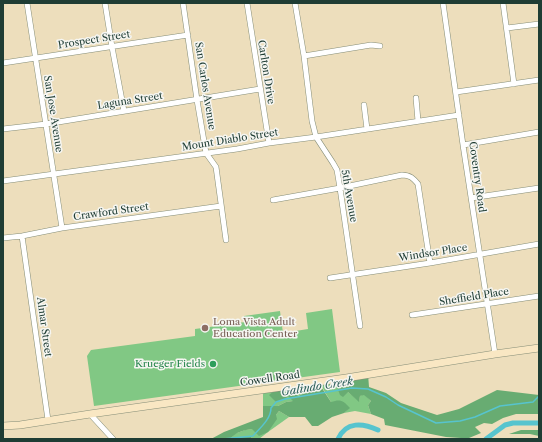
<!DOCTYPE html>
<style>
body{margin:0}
#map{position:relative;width:542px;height:442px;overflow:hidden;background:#eddebc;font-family:"Libre Caslon Text",serif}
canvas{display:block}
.frame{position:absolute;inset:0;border:4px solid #1f3d34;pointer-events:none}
</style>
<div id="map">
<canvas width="542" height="442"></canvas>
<div class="frame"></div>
</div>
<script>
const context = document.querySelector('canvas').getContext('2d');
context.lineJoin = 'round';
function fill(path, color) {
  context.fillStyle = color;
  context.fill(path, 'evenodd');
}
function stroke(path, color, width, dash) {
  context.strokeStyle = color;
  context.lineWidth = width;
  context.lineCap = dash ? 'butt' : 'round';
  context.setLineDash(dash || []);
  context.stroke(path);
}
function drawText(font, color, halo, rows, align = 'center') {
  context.font = font + ' "Libre Caslon Text",serif';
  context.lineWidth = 3;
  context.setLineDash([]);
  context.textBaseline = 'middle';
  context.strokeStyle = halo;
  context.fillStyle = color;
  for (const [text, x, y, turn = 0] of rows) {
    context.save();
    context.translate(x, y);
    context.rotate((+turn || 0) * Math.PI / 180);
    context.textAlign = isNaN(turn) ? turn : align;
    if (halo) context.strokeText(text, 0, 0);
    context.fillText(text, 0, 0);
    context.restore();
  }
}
fill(new Path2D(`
 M 332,309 L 340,372 L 94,406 L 87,356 L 91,350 L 195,336 L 195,329 L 245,322 L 244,316 L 280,311 L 283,333 L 308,329 L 306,313 Z
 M 340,379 L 348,392 L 359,401 L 360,396 L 364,394 L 371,401 L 368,405 L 371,414 L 355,411 L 344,413 L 349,408 L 331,402 L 319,382 L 314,391 L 297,396 L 293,401 L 286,402 L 278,406 L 263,406 L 263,390 Z
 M 279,411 L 289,417 L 268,432 L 259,439 L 250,439 L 253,436 L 231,438 L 234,434 L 245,430 L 252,429 L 276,415 Z`), '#81c884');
fill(new Path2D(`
 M 368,374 L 369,387 L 386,393 L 401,403 L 437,415 L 459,409 L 497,390 L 539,395 L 539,414 L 516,414 L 503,418 L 492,424 L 484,423 L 475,427 L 481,433 L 469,438 L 461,438 L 446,437 L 385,425 L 384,419 L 371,414 L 368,405 L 371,401 L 364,395 L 360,396 L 359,402 L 348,392 L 343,397 L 340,395 L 337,387 L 340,379 Z
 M 318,382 L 331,402 C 340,399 343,400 350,408 L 344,413 L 332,417 L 318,426 L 312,426 L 305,417 L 289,417 L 279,411 L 276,415 L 277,419 L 268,432 L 259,436 L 252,429 C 244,430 236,432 231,438 L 253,436 L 250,439 L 211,439 L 224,432 L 263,417 L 263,406 L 278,406 L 286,402 L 293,401 L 288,396 L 285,399 L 276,402 L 269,395 L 278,388 L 288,396 L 293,393 L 298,396 L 303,394 L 307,389 L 314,391 Z
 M 521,430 L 539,430 L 539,436 L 530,434 L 509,434 Z`), '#68ac72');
stroke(new Path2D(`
 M 223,439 L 253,436 C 260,428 271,419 271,408 L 276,402 L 285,399 L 352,388 L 368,389 L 386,397 L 398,405 L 436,423 L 460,421 L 475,417 L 500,406 L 533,402 L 539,396`), '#57c4ce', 1.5);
stroke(new Path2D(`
 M 338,439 C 346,421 363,423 378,430
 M 486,439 L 505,425 L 513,423 L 539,423`), '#57c4ce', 5);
const street = new Path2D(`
 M 27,3 L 62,228
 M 105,3 L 112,47 L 124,111
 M 183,3 L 197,100 L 206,153 L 216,167 L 226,240
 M 247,3 L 269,143
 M 295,3 L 304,56 L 312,121 L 316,137 L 333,163 L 337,170 L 340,188 L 360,326
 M 443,3 L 463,145 L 495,354
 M 503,3 L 514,84
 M 507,28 L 539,24
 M 304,56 L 371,45 L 380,46
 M 3,63 L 188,35
 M 456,92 L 539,80
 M 416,98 L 418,121
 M 364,105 L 367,129
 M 3,129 L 46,124 L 260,89
 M 463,145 L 539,132
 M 3,181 L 237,149 L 269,143 L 316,137 L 459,115
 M 471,198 L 539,188
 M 273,200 L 340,188 L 402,175 C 410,175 413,178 418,184 L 430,263
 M 22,236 L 48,420
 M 3,238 L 22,236 L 62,228 L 221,206
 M 330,278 L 430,263 L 539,244
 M 412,315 L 539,296
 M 90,414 L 113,439`);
const secondary = new Path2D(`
 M 3,426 L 20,425 L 90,414 L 346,378 L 495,354 L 539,348`);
stroke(street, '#868e78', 6);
stroke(secondary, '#868e78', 8);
stroke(street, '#fff', 5);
stroke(secondary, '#f9e7c3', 7);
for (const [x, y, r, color] of [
 [205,328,4,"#8d6e63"],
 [213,364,4,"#2e9e5b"]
]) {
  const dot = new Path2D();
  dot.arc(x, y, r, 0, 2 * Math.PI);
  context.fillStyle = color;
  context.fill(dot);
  stroke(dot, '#f6f6f2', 1.5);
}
drawText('10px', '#1f3d34', '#f6f6f2', [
 ["Prospect Street",94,40,-9],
 ["Carlton Drive",266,72,81],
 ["San Carlos Avenue",205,86,81],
 ["Laguna Street",130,101,-9],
 ["San Jose Avenue",53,114,81],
 ["Mount Diablo Street",230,140,-9],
 ["Coventry Road",477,177,82],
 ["5th Avenue",349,196,80],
 ["Crawford Street",111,212,-8],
 ["Windsor Place",433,253,-9],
 ["Sheffield Place",474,297,-9],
 ["Almar Street",44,327,82],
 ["Cowell Road",270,379,-8]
]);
drawText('10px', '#785e54', '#f6f6f2', [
 ["Loma Vista Adult",213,322],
 ["Education Center",213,334]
], 'left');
drawText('10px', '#27864d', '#f6f6f2', [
 ["Krueger Fields",205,364]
], 'right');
drawText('italic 11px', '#2d5f5a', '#f6f6f2', [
 ["Galindo Creek",317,387,-9]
]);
</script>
